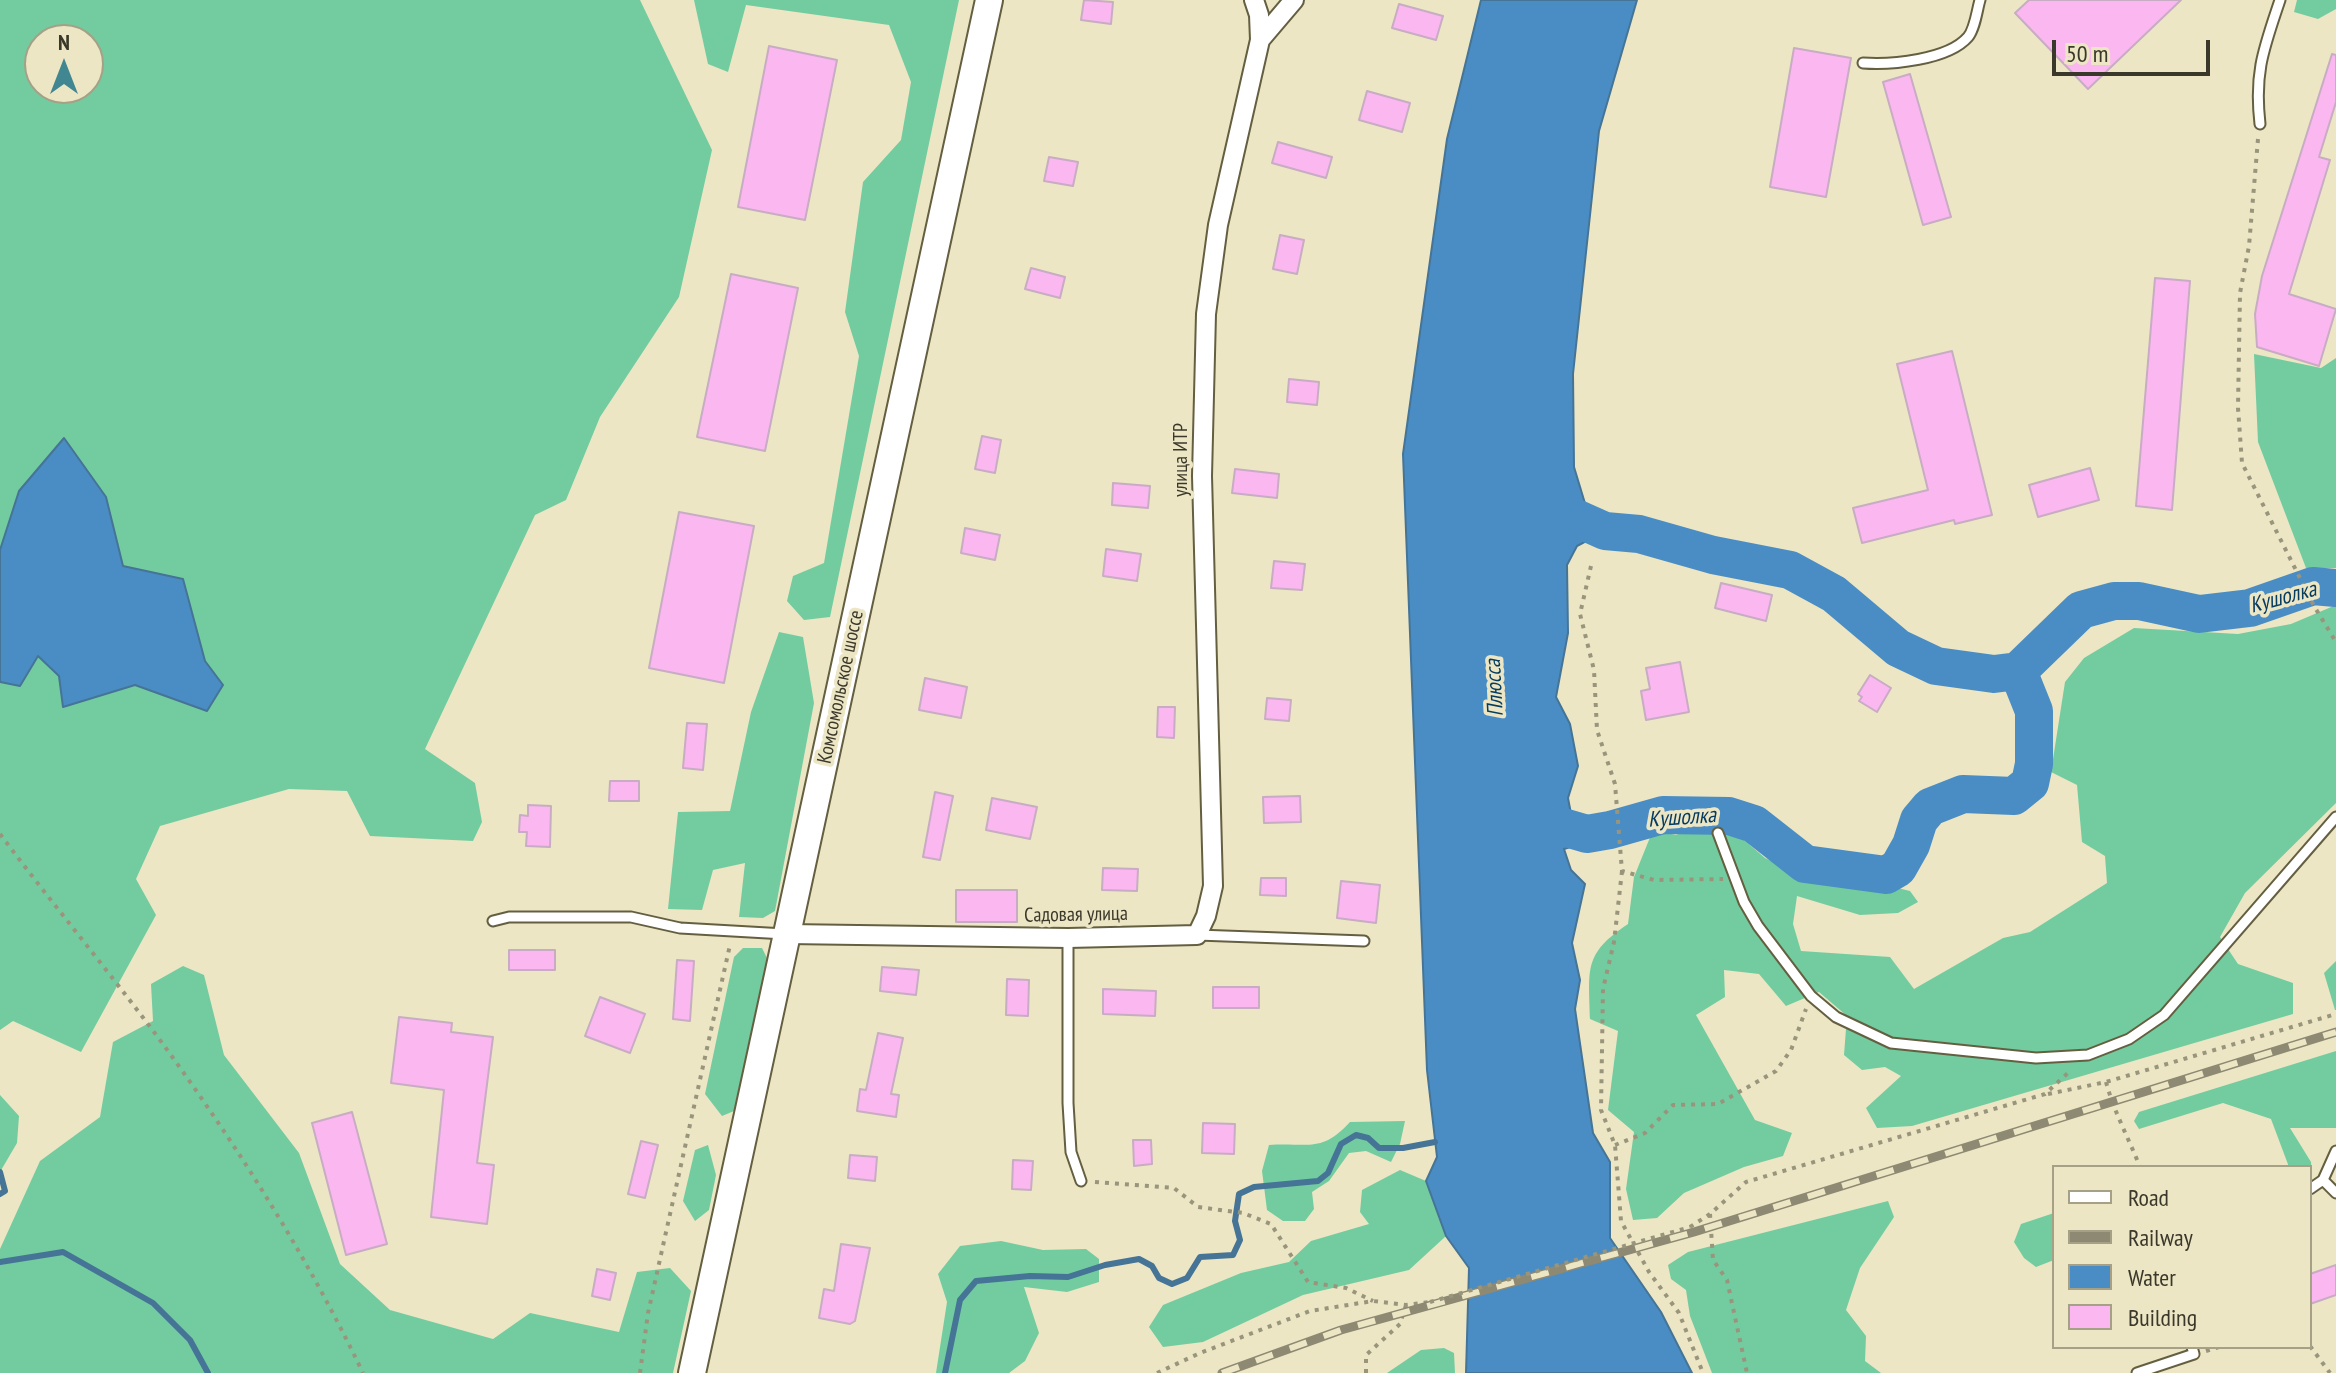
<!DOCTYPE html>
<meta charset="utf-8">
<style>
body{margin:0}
#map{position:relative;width:2336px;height:1373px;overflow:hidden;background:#ece6c4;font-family:"PT Sans Narrow",sans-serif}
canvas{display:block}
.legend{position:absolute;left:2052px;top:1165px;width:260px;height:184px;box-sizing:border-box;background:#ece6c4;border:2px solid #a5a086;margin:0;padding:10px 14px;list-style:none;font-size:24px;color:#3a382a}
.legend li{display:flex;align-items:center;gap:16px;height:40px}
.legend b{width:40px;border:2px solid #a5a086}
.north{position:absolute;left:24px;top:24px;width:80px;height:80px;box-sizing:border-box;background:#ece6c4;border:2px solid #a5a086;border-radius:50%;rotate:0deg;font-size:22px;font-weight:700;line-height:32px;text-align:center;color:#3a382a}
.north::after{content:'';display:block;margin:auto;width:28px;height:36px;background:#418792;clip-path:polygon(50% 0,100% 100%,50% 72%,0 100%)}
.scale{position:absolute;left:2052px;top:40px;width:158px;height:36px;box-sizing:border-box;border:4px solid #3a382a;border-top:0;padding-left:10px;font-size:24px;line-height:28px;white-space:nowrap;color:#3a382a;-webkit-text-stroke:6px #ece6c4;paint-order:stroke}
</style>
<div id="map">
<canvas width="2336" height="1373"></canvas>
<ul class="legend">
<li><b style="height:10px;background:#fff"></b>Road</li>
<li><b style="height:10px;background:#8d8972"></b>Railway</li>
<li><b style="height:22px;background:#4a8dc4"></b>Water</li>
<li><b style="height:22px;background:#fbb7f0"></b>Building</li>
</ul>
<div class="north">N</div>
<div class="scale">50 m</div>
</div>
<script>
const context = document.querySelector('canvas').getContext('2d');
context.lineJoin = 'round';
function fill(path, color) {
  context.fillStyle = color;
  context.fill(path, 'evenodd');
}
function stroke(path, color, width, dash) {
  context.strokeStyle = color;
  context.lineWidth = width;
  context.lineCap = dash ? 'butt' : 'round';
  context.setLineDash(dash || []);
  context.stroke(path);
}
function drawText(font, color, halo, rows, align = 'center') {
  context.font = font + ' "PT Sans Narrow",sans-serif';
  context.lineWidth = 7;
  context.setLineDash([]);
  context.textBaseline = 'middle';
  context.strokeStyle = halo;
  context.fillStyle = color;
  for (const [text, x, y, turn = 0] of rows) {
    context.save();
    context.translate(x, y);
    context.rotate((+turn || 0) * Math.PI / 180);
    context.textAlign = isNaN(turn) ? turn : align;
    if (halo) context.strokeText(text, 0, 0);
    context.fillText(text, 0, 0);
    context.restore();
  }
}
fill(new Path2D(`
 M 0,0 L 640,0 L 712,150 L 679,297 L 600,417 L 566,500 L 535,515 L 425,749 L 475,783 L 482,822 L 473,841 L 370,836 L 347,791 L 289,789 L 160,826 L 136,879 L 156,915 L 81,1052 L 13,1021 L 0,1030 ZM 40,40 L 88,40 L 88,88 L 40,88 Z
 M 694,0 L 959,0 L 830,617 L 804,620 L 787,601 L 793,576 L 824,563 L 859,356 L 845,312 L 863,182 L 901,140 L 911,82 L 889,25 L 746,5 L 728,72 L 708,64 Z
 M 2297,0 L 2336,0 L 2336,9 L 2318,19 L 2294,12 Z
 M 2254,354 L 2321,368 L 2336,358 L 2336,568 L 2306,568 L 2258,442 Z
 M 2336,605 L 2336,803 L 2245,893 L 2220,937 L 2238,964 L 2293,983 L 2293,1014 L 1912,1126 L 1877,1128 L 1866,1108 L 1901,1076 L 1885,1067 L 1862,1070 L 1844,1055 L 1847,1016 L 1819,992 L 1786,1006 L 1759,974 L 1724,970 L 1725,997 L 1696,1015 L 1755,1120 L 1792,1133 L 1783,1156 L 1744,1167 L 1684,1193 L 1657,1218 L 1633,1220 L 1626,1189 L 1634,1132 L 1608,1110 L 1618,1031 L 1590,1019 C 1589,969 1583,954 1628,924 L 1634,877 L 1653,830 L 1676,835 L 1701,824 L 1737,834 L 1765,858 L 1802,876 L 1852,877 L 1910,891 L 1918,902 L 1898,913 L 1860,915 L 1797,896 L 1793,924 L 1801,951 L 1890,957 L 1914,989 L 2003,938 L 2030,932 L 2107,883 L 2105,856 L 2082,842 L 2077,785 L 2051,772 L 2065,682 L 2084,658 L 2134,628 L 2238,634 L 2291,624 Z
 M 779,632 L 803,637 L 814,703 L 775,911 L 763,918 L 739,917 L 745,863 L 713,870 L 702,910 L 668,909 L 678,812 L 730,811 L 751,712 Z
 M 743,948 L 762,948 L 767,958 L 734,1111 L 722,1116 L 705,1094 L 734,957 Z
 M 2336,961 L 2336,1010 L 2335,1010 L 2324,973 Z
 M 183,966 L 204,975 L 224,1055 L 299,1153 L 340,1264 L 390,1310 L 493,1339 L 530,1313 L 619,1332 L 637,1272 L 670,1268 L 691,1291 L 673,1373 L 0,1373 L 0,1249 L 40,1161 L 100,1117 L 113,1042 L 153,1021 L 151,984 Z
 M 2336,1051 L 2336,1128 L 2290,1128 L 2311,1162 L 2312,1176 L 2310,1178 L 2310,1167 L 2289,1167 L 2271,1119 L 2223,1103 L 2139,1129 L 2134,1121 L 2139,1112 Z
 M 0,1095 L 19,1116 L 17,1143 L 0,1172 Z
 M 1405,1121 L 1400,1144 L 1391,1162 L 1366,1151 L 1349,1153 L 1329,1181 L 1312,1192 L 1314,1209 L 1305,1221 L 1283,1221 L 1267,1210 L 1262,1171 L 1269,1145 C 1307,1142 1321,1154 1350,1122 Z
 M 708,1145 L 716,1175 L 709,1210 L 695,1221 L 683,1201 L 695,1150 Z
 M 1400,1170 L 1426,1181 L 1446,1236 L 1409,1270 L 1303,1295 L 1203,1342 L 1163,1347 L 1149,1327 L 1163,1305 L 1241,1273 L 1289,1262 L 1311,1241 L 1369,1224 L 1360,1212 L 1362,1190 Z
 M 1888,1201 L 1894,1217 L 1860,1268 L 1846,1310 L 1866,1336 L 1865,1361 L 1881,1373 L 1712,1373 L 1690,1316 L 1686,1290 L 1671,1279 L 1668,1265 L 1688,1252 Z
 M 2054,1213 L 2054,1260 L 2036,1267 L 2024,1258 L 2014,1242 L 2021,1224 Z
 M 1001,1241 L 1043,1250 L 1086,1249 L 1099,1259 L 1099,1282 L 1067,1292 L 1024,1287 L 1039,1333 L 1025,1361 L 1009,1373 L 936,1373 L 947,1302 L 938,1274 L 960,1246 Z
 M 1444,1348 L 1454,1353 L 1455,1373 L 1387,1373 L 1421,1350 Z`), '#72cca0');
const water = new Path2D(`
 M 1481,0 L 1637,0 L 1599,131 L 1573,374 L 1574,467 L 1587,510 L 1605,531 L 1577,546 L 1567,565 L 1568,633 L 1556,697 L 1570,724 L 1578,766 L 1568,798 L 1572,819 L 1587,834 L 1580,844 L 1564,849 L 1571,870 L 1585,884 L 1572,943 L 1580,980 L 1575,1009 L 1593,1133 L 1610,1162 L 1610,1238 L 1661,1312 L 1692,1373 L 1466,1373 L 1469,1268 L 1446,1236 L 1426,1181 L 1437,1157 L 1427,1070 L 1403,454 L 1447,139 Z
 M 64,438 L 106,497 L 123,566 L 183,579 L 205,661 L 223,685 L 207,711 L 135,685 L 63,707 L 59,676 L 38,656 L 20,686 L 0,682 L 0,550 L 19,491 Z`);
fill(water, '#4a8dc4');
stroke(water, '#457496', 2);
stroke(new Path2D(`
 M 0,1172 L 5,1191 L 0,1194
 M 0,1262 L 63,1252 L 153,1303 L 190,1340 L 208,1373
 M 945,1373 L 960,1300 L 976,1281 L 1030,1276 L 1068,1277 L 1105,1265 L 1139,1259 L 1152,1266 L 1159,1278 L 1172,1284 L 1187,1278 L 1200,1257 L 1233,1255 L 1240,1240 L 1235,1221 L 1239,1194 L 1254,1187 L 1318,1181 L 1328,1173 L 1341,1144 L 1356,1135 L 1368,1138 L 1379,1148 L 1403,1148 L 1435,1142`), '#457496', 6);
stroke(new Path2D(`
 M 1558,510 L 1605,531 L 1639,534 L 1713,555 L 1790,570 L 1834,594 L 1898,648 L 1936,666 L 1994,674 L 2018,671 L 2081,610 L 2114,601 L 2139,601 L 2199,614 L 2250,608 L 2313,586 L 2336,588
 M 1539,820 L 1587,834 L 1610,830 L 1663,815 L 1729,816 L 1754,824 L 1805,864 L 1886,875 L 1898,868 L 1911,845 L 1919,820 L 1930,807 L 1963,794 L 2014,796 L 2030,783 L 2034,764 L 2034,711 L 2018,671`), '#4a8dc4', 38);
const building = new Path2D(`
 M 1084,0 L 1113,2 L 1111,24 L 1081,20 Z
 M 2029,0 L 2181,0 L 2088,89 L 2015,13 Z
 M 1399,4 L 1443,16 L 1436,40 L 1392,28 Z
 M 769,46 L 837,60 L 805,220 L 738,207 Z
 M 1794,48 L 1851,58 L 1826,197 L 1770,187 Z
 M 2332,54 L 2336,55 L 2336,102 L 2319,157 L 2330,160 L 2289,294 L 2336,309 L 2319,366 L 2257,347 L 2255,314 L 2262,276 Z
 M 1910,74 L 1951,217 L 1923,225 L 1883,82 Z
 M 1367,91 L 1410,103 L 1402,132 L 1359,120 Z
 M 1278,142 L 1332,157 L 1326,178 L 1272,163 Z
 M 1049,157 L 1078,162 L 1073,186 L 1044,181 Z
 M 1280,235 L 1304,240 L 1297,274 L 1273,269 Z
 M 1031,268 L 1065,277 L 1060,298 L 1025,289 Z
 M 731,274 L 798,288 L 765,451 L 697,437 Z
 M 2155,278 L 2190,281 L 2172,510 L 2136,506 Z
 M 1952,351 L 1992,515 L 1955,524 L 1954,520 L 1862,543 L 1853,508 L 1928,490 L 1897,364 Z
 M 1289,379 L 1319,382 L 1317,405 L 1287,402 Z
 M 982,436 L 1001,440 L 995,473 L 975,469 Z
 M 2090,468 L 2099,500 L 2038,517 L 2029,485 Z
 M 1235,469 L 1279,474 L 1277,498 L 1232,493 Z
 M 1113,483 L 1150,486 L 1148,508 L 1112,505 Z
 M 679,512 L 754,526 L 724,683 L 649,668 Z
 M 965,528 L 1000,535 L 995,560 L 961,553 Z
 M 1106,549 L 1141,554 L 1137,581 L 1103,576 Z
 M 1274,561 L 1305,564 L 1302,590 L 1271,588 Z
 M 1721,583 L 1772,595 L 1766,621 L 1715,608 Z
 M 1680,662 L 1689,712 L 1646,720 L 1641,691 L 1650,689 L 1646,668 Z
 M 1870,675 L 1891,688 L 1877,712 L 1859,701 L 1862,697 L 1858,694 Z
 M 925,678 L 967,687 L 961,718 L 919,710 Z
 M 1267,698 L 1291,700 L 1289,721 L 1265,719 Z
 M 1158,707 L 1175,707 L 1174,738 L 1157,737 Z
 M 687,723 L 707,724 L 703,770 L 683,768 Z
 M 610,781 L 639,781 L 639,801 L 609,801 Z
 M 935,792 L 953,796 L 940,860 L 923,857 Z
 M 1300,796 L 1301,822 L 1264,823 L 1263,797 Z
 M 992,798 L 1037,807 L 1030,839 L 986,830 Z
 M 528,805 L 551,806 L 550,847 L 526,846 L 527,832 L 519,832 L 520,815 L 528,816 Z
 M 1103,868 L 1138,869 L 1137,891 L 1102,890 Z
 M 1261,878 L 1286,878 L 1286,896 L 1260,895 Z
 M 1341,881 L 1380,885 L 1376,923 L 1337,918 Z
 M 956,890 L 1017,890 L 1017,922 L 956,922 Z
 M 509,950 L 555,950 L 555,970 L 509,970 Z
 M 677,960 L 694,961 L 690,1021 L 673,1019 Z
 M 882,967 L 919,970 L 916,995 L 880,991 Z
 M 1007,979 L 1029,980 L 1028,1016 L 1006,1015 Z
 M 1213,987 L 1259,987 L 1259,1008 L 1213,1008 Z
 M 1103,989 L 1156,991 L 1155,1016 L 1103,1014 Z
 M 600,997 L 645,1014 L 630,1053 L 585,1036 Z
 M 399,1017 L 452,1023 L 451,1032 L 493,1037 L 477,1163 L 494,1165 L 487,1224 L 431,1217 L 444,1090 L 391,1083 Z
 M 878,1033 L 903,1038 L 891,1094 L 899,1095 L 896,1117 L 857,1111 L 860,1089 L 866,1090 Z
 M 352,1112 L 387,1244 L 346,1255 L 312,1123 Z
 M 1203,1123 L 1235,1124 L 1234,1154 L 1202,1153 Z
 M 1133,1140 L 1151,1140 L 1152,1164 L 1134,1166 Z
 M 641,1141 L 658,1145 L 645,1198 L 628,1194 Z
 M 850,1155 L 877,1157 L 875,1181 L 848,1178 Z
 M 1013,1160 L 1033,1161 L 1031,1190 L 1012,1189 Z
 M 841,1244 L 870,1248 L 855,1321 L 850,1324 L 819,1318 L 824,1289 L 834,1291 Z
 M 2336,1265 L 2336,1295 L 2310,1304 L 2310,1274 Z
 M 597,1269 L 616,1273 L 610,1300 L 592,1296 Z`);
fill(building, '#fbb7f0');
stroke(building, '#c8acc3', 2);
const service = new Path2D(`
 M 1863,63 C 1891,65 1948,60 1968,37 C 1975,29 1977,10 1980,0
 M 2260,124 C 2254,72 2264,48 2280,0
 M 1718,833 L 1744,902 L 1758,926 L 1811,996 L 1836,1017 L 1891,1043 L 2036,1058 L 2088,1055 L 2129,1039 L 2164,1015 L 2336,817
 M 493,921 L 509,917 L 631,917 L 680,928 L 785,934
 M 1197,935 L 1364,941
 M 1068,938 L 1068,1103 L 1071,1152 L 1081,1181
 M 2323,1180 L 2336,1193
 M 2310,1189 L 2323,1180 L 2336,1151
 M 2137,1373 L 2194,1354 L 2192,1347`);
const minor = new Path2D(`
 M 1254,0 L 1259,15 L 1260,40
 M 788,934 L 1068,938 L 1197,935 L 1206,916 L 1213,886 L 1202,476 L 1206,314 L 1218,225 L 1260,40 L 1294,0`);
const secondary = new Path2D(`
 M 692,1373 L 989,0`);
stroke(service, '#645f41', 13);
stroke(minor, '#645f41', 22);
stroke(secondary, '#645f41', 30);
stroke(new Path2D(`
 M 2258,139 L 2249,246 L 2240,293 L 2238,408 L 2242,463 L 2314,606 L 2336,642
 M 1591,566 L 1580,614 L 1594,670 L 1597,730 L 1615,784 L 1622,871 L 1654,880 L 1723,879
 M 0,834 C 51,902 106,968 157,1036 C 235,1142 306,1254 363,1373
 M 1622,871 L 1614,942 L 1603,989 L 1601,1110 L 1615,1145 L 1621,1221 L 1649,1272 L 1679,1313 L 1703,1373
 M 2106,1082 C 2114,1112 2129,1139 2140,1167
 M 2048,1094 L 2106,1082 L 2336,1014
 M 1615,1145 L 1645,1133 L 1673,1105 L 1718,1104 L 1776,1071 L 1791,1050 L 1806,1009
 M 1095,1182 L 1174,1188 L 1198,1207 L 1243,1213 L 1271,1224 L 1308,1282 L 1346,1288 L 1373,1301
 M 1710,1214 L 1713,1260 L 1727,1280 L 1747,1373
 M 1690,1227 L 1710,1214 L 1746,1182 L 2045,1094 L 2070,1071
 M 2310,1346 L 2330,1373
 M 2206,1351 L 2219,1347
 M 640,1373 L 648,1313 L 730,945
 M 1157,1373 L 1200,1353 L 1310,1311 L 1373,1301 L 1406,1305 L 1430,1302
 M 1366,1373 L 1366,1355 L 1400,1324 L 1406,1305`), '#99957c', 4, [4, 6]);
stroke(service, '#fff', 9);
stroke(minor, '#fff', 18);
stroke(secondary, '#fff', 26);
const rail = new Path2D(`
 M 1222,1373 L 1341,1330 L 1694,1232 L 2336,1032`);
stroke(rail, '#8d8972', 9);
stroke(rail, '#ece6c4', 6, [18]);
stroke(new Path2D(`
 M 1430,1302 L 1690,1227`), '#99957c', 4, [4, 6]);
drawText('20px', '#3a382a', '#ece6c4', [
 ["улица ИТР",1181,460,-90],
 ["Комсомольское шоссе",841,687,-78],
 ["Садовая улица",1076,915,-1]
]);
drawText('italic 22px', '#073c61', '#ece6c4', [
 ["Кушолка",2283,598,-15],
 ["Плюсса",1495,688,-93],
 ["Кушолка",1682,818,-4]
]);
</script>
